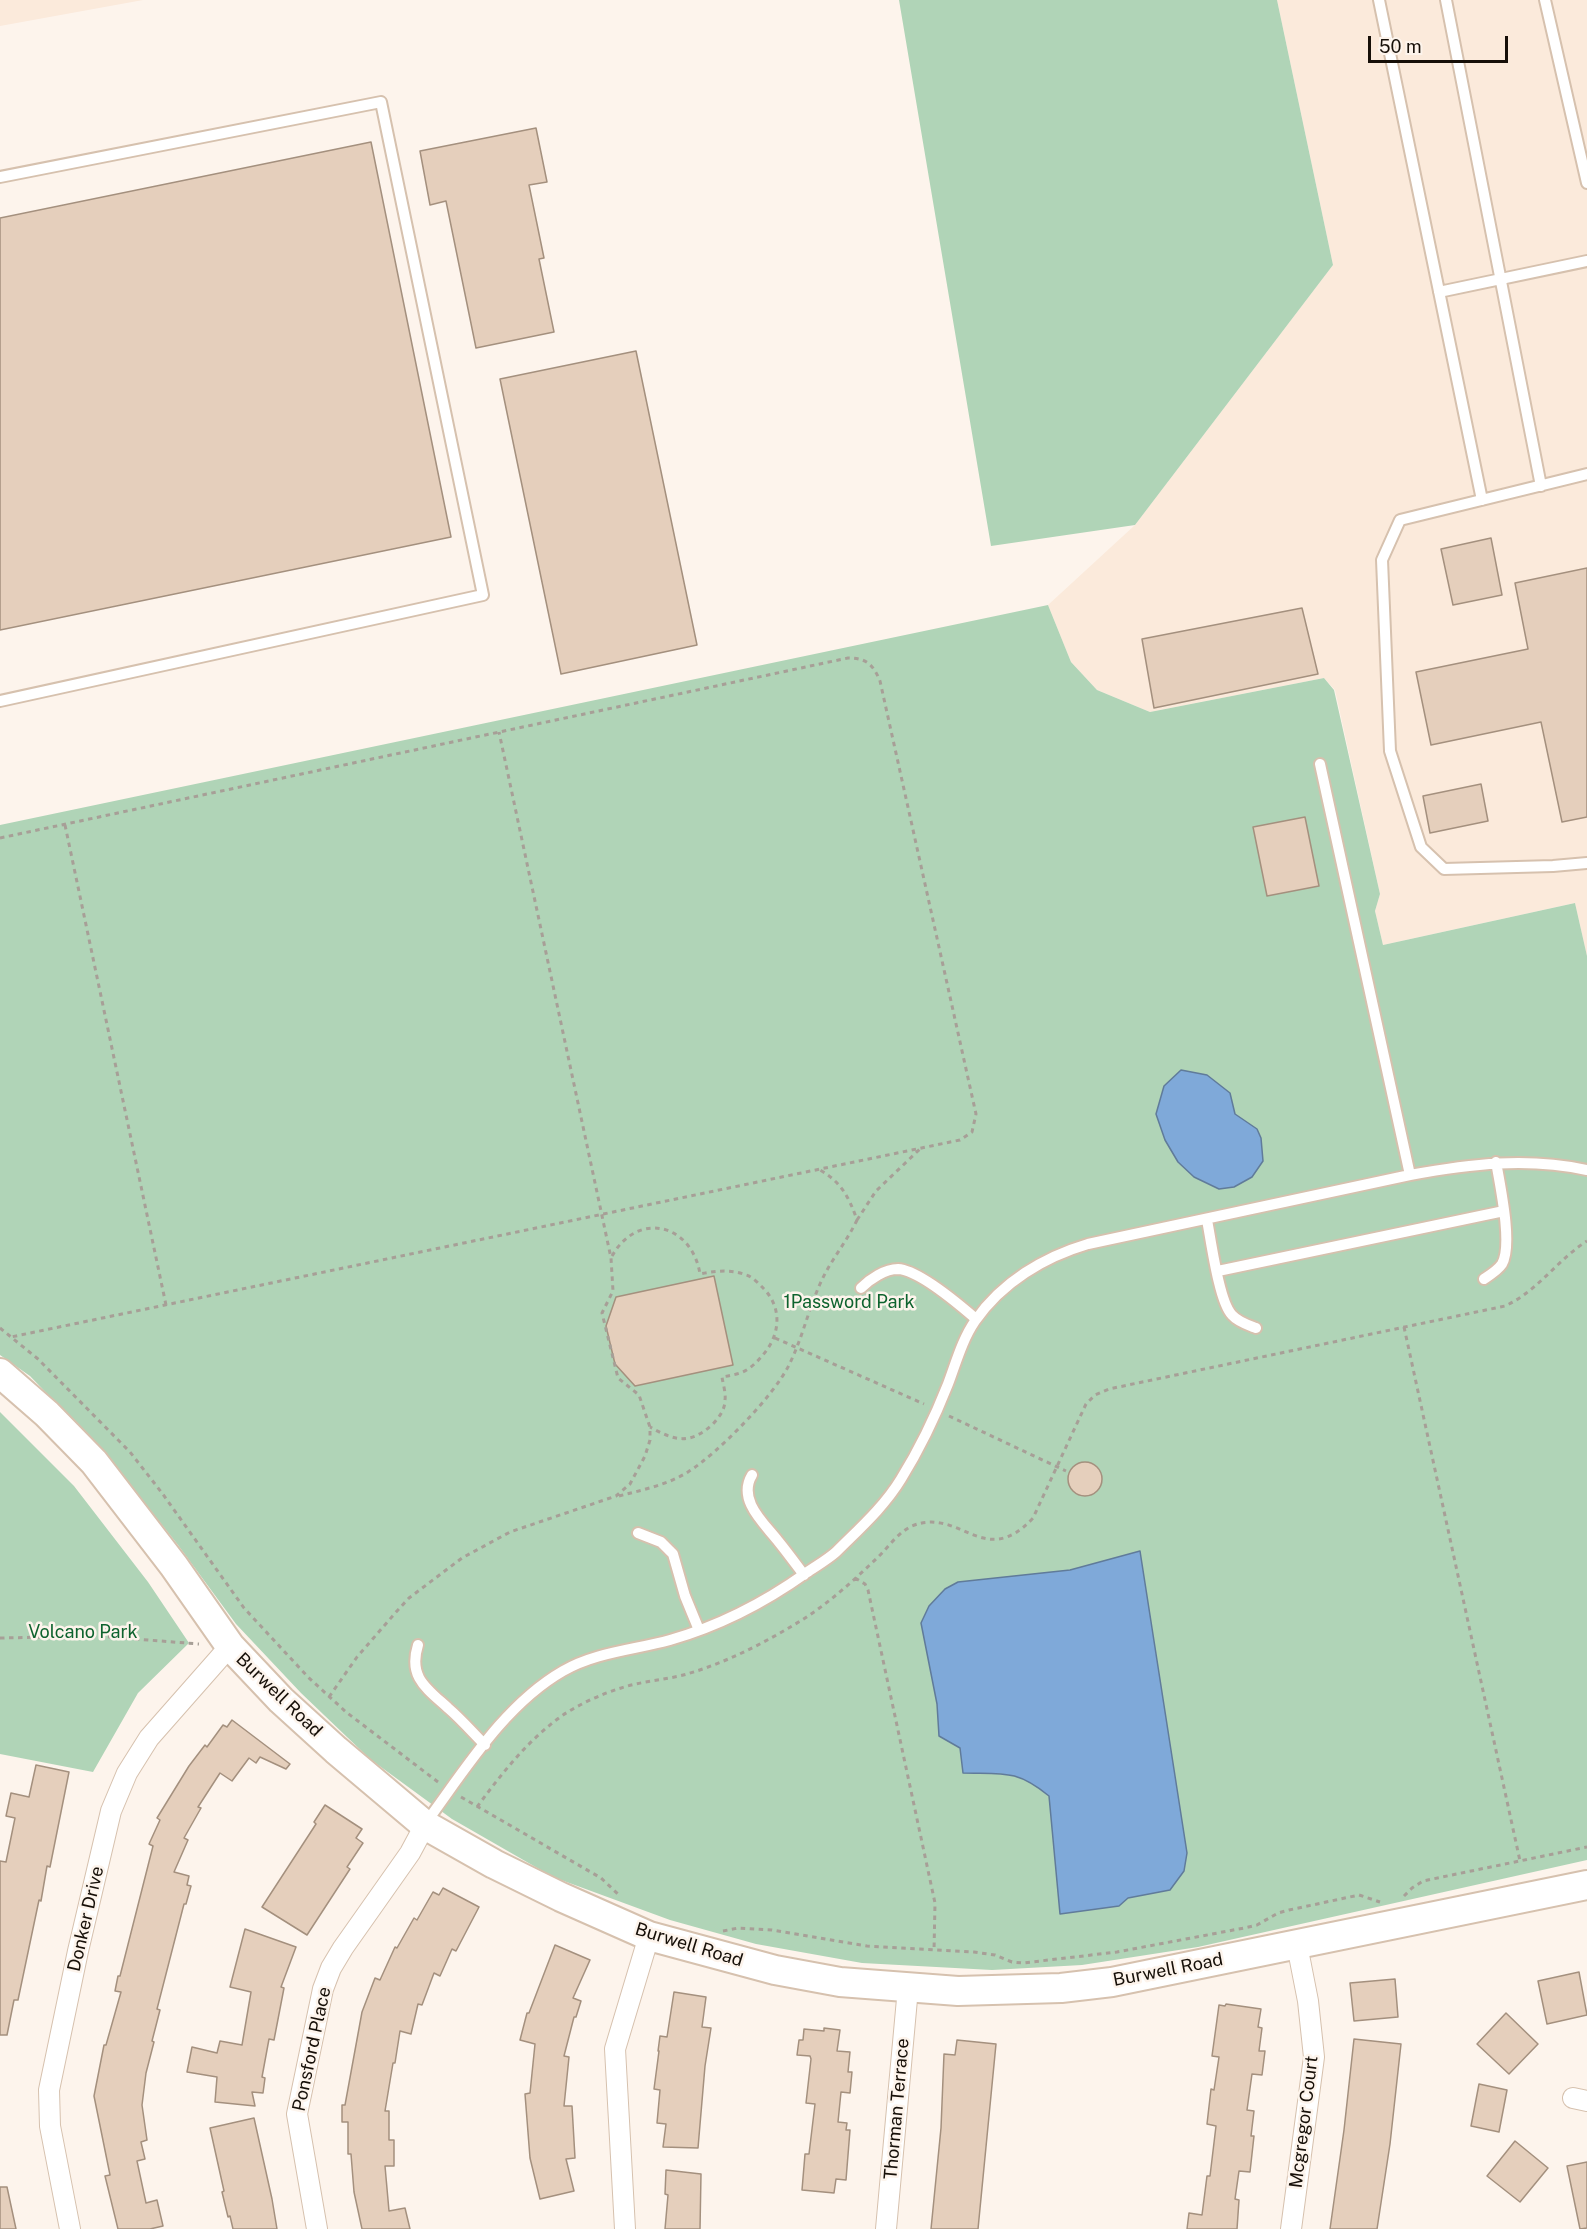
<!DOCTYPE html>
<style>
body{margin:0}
#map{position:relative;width:1587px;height:2229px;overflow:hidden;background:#fdf4ec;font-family:"Public Sans",sans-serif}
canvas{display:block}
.scale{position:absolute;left:1368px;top:36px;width:140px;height:27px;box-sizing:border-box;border:3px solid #160f08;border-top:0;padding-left:8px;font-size:18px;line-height:21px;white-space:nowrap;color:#160f08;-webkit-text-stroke:4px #fdf4ec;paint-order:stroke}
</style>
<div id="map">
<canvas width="1587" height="2229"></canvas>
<div class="scale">50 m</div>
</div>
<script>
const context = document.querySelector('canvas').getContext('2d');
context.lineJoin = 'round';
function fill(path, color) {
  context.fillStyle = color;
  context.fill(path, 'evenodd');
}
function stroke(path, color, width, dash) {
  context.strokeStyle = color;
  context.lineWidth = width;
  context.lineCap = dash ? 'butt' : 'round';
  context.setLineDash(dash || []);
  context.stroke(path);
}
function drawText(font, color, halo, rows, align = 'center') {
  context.font = font + ' "Public Sans",sans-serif';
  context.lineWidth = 5;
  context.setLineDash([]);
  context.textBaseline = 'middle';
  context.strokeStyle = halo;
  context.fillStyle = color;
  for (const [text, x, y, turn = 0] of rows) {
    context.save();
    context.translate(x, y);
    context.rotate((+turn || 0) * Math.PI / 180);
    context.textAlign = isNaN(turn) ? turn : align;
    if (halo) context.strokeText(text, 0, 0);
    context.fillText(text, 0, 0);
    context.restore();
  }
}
fill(new Path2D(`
 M 0,0 L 143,0 L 0,26 Z
 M 1277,0 L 1587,0 L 1587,956 L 1575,903 L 1383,945 L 1375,911 L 1380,894 L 1335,690 L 1324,678 L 1150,712 L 1097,690 L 1071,662 L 1048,605 L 1135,525 L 1333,265 Z`), '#fbeadb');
fill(new Path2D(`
 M 899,0 L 1277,0 L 1333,265 L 1135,525 L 991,546 Z
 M 1048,605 L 1071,662 L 1097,690 L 1150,712 L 1324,678 L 1334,690 L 1380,894 L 1375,911 L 1383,945 L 1575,903 L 1587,956 L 1587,1860 L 1198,1947 L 1082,1965 L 992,1970 L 862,1963 L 756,1944 L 670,1920 L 553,1877 L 452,1819 L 370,1759 L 301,1693 L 236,1624 L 178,1545 L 107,1456 L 30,1376 L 0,1355 L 0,825 Z
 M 0,1412 L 74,1486 L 148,1582 L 189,1643 L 138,1693 L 93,1772 L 0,1754 Z`), '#b0d4b7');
const water = new Path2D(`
 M 1181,1070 L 1207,1075 L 1230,1093 L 1235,1114 L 1257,1129 L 1261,1138 L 1263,1161 L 1252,1177 L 1234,1187 L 1219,1189 L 1194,1177 L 1178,1162 L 1165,1140 L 1156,1114 L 1164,1086 Z
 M 1140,1551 L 1187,1853 L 1184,1871 L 1170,1890 L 1128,1898 L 1119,1906 L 1060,1914 L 1049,1796 C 1016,1769 1003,1774 963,1773 L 960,1748 L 939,1736 L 937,1704 L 921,1623 L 929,1606 L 945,1589 L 958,1582 L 1070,1570 Z`);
fill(water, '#7fa9d9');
stroke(water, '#607b9a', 1.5);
const building = new Path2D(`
 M 536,128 L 547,182 L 529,185 L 544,258 L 539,259 L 554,332 L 476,348 L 446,201 L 430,205 L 420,151 Z
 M 371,142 L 451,537 L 0,630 L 0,218 Z
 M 636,351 L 697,645 L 561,674 L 500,379 Z
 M 1491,538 L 1502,595 L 1453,605 L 1441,549 Z
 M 1587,568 L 1587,817 L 1562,822 L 1541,722 L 1431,745 L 1416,672 L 1528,649 L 1515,583 Z
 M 1302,608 L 1318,674 L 1154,708 L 1142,639 Z
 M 1481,784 L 1488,821 L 1430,833 L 1423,796 Z
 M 1305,817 L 1319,886 L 1267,896 L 1253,827 Z
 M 714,1276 L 733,1365 L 635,1386 L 615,1364 L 606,1326 L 616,1297 Z
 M1068 1479a17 17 0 1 1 34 0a17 17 0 1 1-34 0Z
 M 232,1720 L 290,1764 L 286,1769 L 260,1757 L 256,1763 L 249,1758 L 232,1781 L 220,1773 L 198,1807 L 201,1808 L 184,1838 L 188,1840 L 174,1872 L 189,1876 L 187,1885 L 191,1886 L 186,1904 L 184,1904 L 157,2009 L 160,2010 L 152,2041 L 154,2042 L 146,2073 L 142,2105 L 147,2140 L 141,2142 L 145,2159 L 137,2161 L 146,2203 L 157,2200 L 163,2226 L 150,2229 L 118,2229 L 105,2176 L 110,2175 L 94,2096 L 104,2045 L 106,2045 L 121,1992 L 115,1991 L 118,1976 L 120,1976 L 153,1846 L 149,1844 L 160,1820 L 157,1818 L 189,1766 L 205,1745 L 207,1747 L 223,1725 L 227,1727 Z
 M 36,1765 L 69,1772 L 50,1867 L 47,1866 L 41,1901 L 39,1900 L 18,2000 L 14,2000 L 7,2035 L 0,2035 L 0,1861 L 6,1862 L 15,1818 L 6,1816 L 11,1793 L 29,1797 Z
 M 325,1805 L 362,1829 L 356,1838 L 363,1843 L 347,1867 L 350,1869 L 307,1935 L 262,1907 L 316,1824 L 314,1822 Z
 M 443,1888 L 479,1907 L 456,1951 L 452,1949 L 440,1976 L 434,1973 L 422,2005 L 418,2004 L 411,2034 L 400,2031 L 395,2063 L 393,2063 L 385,2111 L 389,2111 L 389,2140 L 394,2140 L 394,2166 L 385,2166 L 389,2211 L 405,2208 L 410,2229 L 362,2229 L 354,2192 L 351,2154 L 348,2154 L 348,2122 L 342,2122 L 342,2105 L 345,2105 L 362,2012 L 375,1978 L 380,1980 L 395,1947 L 397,1948 L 414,1918 L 417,1920 L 433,1892 L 439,1895 Z
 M 245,1929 L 296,1947 L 281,1987 L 284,1988 L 274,2040 L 269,2039 L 262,2077 L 265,2078 L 263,2093 L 252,2092 L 255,2106 L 215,2102 L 217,2077 L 187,2072 L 192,2047 L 217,2053 L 220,2041 L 242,2045 L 251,1992 L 230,1987 Z
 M 555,1945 L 590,1960 L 573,1998 L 581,2001 L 576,2017 L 574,2017 L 564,2056 L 569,2057 L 564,2106 L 572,2106 L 575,2158 L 566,2159 L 574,2191 L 540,2199 L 530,2158 L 525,2094 L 530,2093 L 535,2044 L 520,2040 L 527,2013 L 529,2013 Z
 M 1579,1972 L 1587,2015 L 1547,2024 L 1538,1981 Z
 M 1395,1979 L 1398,2017 L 1354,2021 L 1350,1983 Z
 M 674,1992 L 706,1997 L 702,2027 L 711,2028 L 705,2066 L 698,2148 L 663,2147 L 666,2124 L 657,2123 L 660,2090 L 654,2089 L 659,2051 L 658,2051 L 660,2036 L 667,2037 Z
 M 1226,2004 L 1261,2009 L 1258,2027 L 1262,2028 L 1259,2051 L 1265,2051 L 1262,2075 L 1252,2074 L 1247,2110 L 1254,2111 L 1251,2136 L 1254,2136 L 1250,2172 L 1239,2171 L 1235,2199 L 1239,2200 L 1237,2229 L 1187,2229 L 1189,2213 L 1202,2215 L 1207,2176 L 1210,2176 L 1216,2126 L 1207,2124 L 1211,2089 L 1214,2090 L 1219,2057 L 1212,2056 L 1219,2005 L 1225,2006 Z
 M 1506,2013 L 1538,2044 L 1509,2074 L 1477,2044 Z
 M 824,2028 L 840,2030 L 837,2051 L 850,2052 L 848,2072 L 852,2072 L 850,2093 L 841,2092 L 838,2122 L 847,2123 L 846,2130 L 850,2130 L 846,2180 L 836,2179 L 834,2193 L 802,2190 L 805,2154 L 809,2154 L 815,2104 L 806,2103 L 811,2059 L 810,2056 L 797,2055 L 799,2040 L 803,2040 L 804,2029 L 824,2031 Z
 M 1354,2039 L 1401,2044 L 1390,2144 L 1377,2229 L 1330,2229 L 1344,2130 Z
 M 957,2040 L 996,2044 L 978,2229 L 931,2229 L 941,2128 L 944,2054 L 955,2055 Z
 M 1479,2084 L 1507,2090 L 1499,2132 L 1471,2126 Z
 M 254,2118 L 272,2199 L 277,2229 L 233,2229 L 230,2216 L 228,2217 L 222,2192 L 224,2191 L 210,2128 Z
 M 1515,2141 L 1548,2168 L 1520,2202 L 1487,2176 Z
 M 1587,2162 L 1587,2228 L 1580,2229 L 1567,2166 Z
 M 666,2170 L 701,2174 L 700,2229 L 665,2229 L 668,2195 L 665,2194 Z
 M 0,2187 L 7,2187 L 16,2229 L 0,2229 Z`);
fill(building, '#e5cfbc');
stroke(building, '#a4907e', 1.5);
const service = new Path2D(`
 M 1379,0 L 1482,500
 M 1446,0 L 1541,486
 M 1545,0 L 1587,183
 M 0,177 L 381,102 L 483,595 L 0,701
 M 1439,292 L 1587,261
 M 1587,474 L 1400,520 L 1382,560 L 1390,751 L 1421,847 L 1444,869 L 1553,866 L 1587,863
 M 1320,764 L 1410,1175
 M 1207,1220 C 1211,1240 1219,1302 1232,1315 C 1238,1322 1248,1325 1256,1328
 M 1218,1271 L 1504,1211
 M 1484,1279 C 1490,1275 1498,1270 1502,1264 C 1513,1245 1500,1185 1496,1162
 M 861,1288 C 870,1279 885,1269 898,1269 C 919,1270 961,1306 976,1319
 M 752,1475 C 737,1500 764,1523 778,1541 C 787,1552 795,1563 804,1575
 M 638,1533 L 661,1542 L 673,1554 L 685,1596 L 699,1630
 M 418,1645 C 408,1677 426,1688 448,1708 C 461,1719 473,1733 485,1745
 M 425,1824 C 465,1770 504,1705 563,1671 C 596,1652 634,1650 670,1640 C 719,1626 764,1603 806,1573 C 816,1566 827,1560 836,1552 C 859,1529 884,1507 901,1479 C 919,1450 935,1417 948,1384 C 956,1363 962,1340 975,1321 C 1002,1282 1044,1257 1088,1244 L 1410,1175 C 1470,1164 1527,1157 1587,1170`);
const minor = new Path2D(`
 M 1573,2098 L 1587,2101
 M 70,2229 L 50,2126 L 49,2090 L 78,1951 L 111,1811 L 127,1773 L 149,1738 L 230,1646
 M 317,2229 L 297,2114 L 323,1989 L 331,1968 L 343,1948 L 410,1853 L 425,1825
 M 625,2229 L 615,2049 L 649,1936
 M 886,2229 L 908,1988
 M 1291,2229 L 1314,2057 L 1308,2001 L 1297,1945`);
const secondary = new Path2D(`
 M 0,1373 L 47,1414 L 94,1462 L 174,1566 L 230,1646 L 281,1700 L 336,1750 L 425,1825 L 494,1864 L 561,1897 L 649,1936 L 775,1970 L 840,1982 L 958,1991 L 1061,1988 L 1112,1982 L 1587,1885`);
stroke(service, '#d6c1ae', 14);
stroke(minor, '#d6c1ae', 22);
stroke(secondary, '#d6c1ae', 32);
stroke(new Path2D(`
 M 65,825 L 166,1305
 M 0,838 L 848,658 C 866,658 873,664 880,681 L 976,1114 L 972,1132 L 960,1140 L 11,1337
 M 857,1220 L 876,1191 L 921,1148
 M 612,1256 C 638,1210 692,1224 700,1274 C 715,1271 731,1269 746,1275 C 753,1277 759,1284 764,1289 C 783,1309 780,1336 762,1356 C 756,1363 749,1370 740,1373 C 734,1375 728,1376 722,1377 C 723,1384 726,1393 725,1400 C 725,1410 719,1417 713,1424 C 690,1445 675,1441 650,1427
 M 1404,1327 L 1520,1861
 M 0,1328 L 38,1359 L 130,1452 L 162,1493 L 244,1608 L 308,1677 L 346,1712 L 438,1782
 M 775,1338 L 924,1404
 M 949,1416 L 1066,1471
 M 619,1496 C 642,1490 667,1485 688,1472 C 718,1453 773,1397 789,1365 C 802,1339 808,1311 820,1284 C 830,1261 846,1243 857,1220 C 849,1197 841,1182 820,1170
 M 855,1578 L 865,1584 L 868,1590 L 935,1903 L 934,1951
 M 0,1638 L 97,1636 L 199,1644
 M 329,1697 L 357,1657 L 397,1611 L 409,1598 L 462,1558 L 510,1532 L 616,1496 L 630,1484 L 645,1456 L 650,1440 L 650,1427 L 639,1395 L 618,1378 L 602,1313 L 613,1291 L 611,1258 L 499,732
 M 461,1797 L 601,1878 L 620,1896
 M 477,1807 C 502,1773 528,1740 563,1715 C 580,1704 601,1694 621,1688 C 642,1681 666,1680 687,1674 C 728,1662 766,1642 802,1620 C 829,1603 853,1581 876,1559 C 888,1548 897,1533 912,1526 C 960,1506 984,1571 1033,1518 L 1086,1404 L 1095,1395 L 1109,1389 L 1505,1306 C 1538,1291 1557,1260 1587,1241
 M 1404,1896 L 1412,1888 L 1423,1881 L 1587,1847
 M 723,1931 L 738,1928 L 772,1930 L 867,1946 L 974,1952 L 995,1955 L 1012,1962 L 1023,1963 L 1117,1952 L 1244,1928 L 1257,1925 L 1278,1913 L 1289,1910 L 1359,1895 L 1380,1902`), '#a79f97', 3, [4.5, 4.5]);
stroke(service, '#fff', 10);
stroke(minor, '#fff', 20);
stroke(secondary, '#fff', 28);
drawText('18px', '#0e632e', '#fdf4ec', [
 ["1Password Park",849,1302],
 ["Volcano Park",83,1632]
]);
drawText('18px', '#160f08', '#fdf4ec', [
 ["Burwell Road",279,1695,44],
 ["Donker Drive",86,1919,-77],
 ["Burwell Road",689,1945,17],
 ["Burwell Road",1168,1970,-11],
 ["Ponsford Place",312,2049,-78],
 ["Thorman Terrace",897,2109,-85],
 ["Mcgregor Court",1304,2122,-83]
]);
</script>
